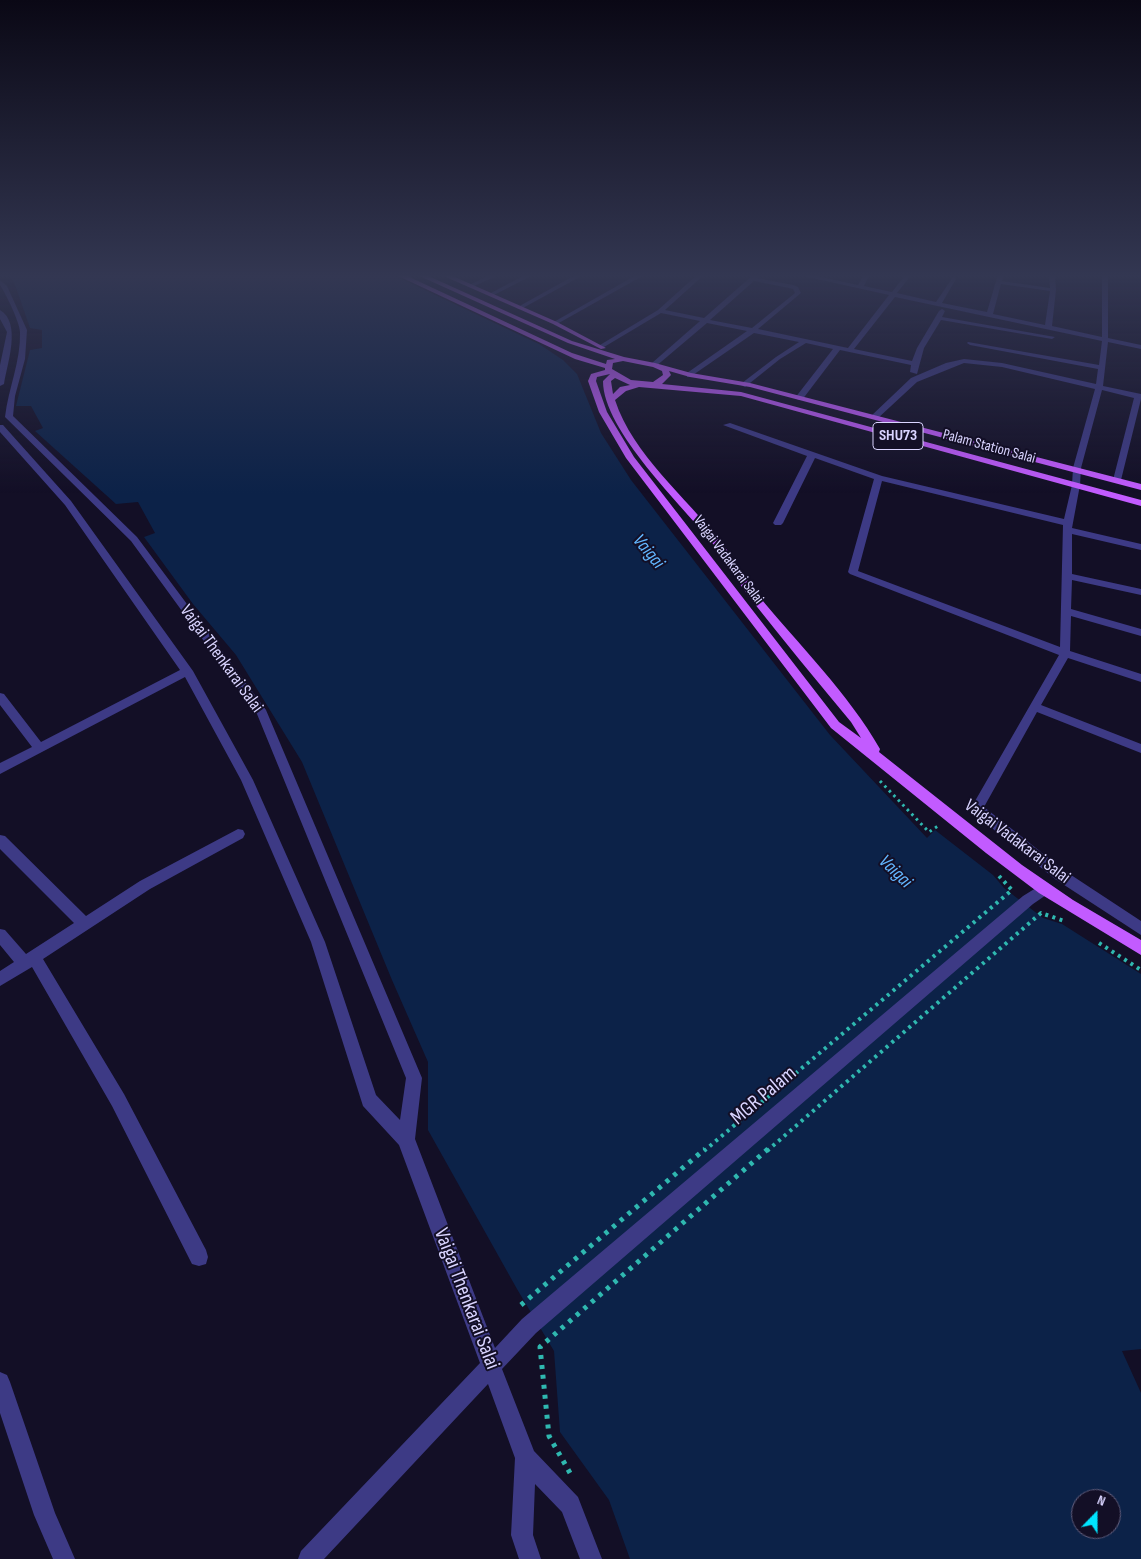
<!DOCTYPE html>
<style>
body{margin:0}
#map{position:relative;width:1141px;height:1559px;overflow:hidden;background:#130f26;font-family:"Sofia Sans Condensed",sans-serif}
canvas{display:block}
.north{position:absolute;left:1071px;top:1489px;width:50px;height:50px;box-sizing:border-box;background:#130f26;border:1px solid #625e7d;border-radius:50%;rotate:22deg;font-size:14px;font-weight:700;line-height:20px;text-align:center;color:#d9d4ff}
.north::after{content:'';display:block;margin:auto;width:18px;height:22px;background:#00e5ff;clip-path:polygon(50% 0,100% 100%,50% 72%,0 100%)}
</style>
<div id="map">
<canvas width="1141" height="1559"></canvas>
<div class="north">N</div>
</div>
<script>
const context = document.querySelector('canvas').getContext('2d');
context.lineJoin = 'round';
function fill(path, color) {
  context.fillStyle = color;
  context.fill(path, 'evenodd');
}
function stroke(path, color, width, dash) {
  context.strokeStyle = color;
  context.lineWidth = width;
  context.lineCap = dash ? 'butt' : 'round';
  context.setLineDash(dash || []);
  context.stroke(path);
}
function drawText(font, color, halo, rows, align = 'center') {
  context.font = font + ' "Sofia Sans Condensed",sans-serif';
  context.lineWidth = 4;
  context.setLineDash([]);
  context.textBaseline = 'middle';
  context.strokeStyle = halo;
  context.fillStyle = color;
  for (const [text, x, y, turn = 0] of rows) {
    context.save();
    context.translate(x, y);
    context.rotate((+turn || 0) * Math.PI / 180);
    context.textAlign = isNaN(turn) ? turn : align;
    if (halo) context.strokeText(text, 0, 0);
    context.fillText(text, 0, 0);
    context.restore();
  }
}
fill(new Path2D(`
 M 7,274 L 391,274 L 539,344 L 563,360 L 577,374 L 601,433 L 631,480 L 830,735 L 927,838 L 935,830 L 993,875 L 1004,888 L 1043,918 L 1062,924 L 1141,974 L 1141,1349 L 1122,1351 L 1141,1393 L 1141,1559 L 630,1559 L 609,1500 L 560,1432 L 554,1351 L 517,1289 L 428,1130 L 428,1062 L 392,980 L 302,762 L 236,655 L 193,604 L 144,537 L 155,533 L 138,502 L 116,504 L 35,431 L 43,428 L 31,406 L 16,406 L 30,350 L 42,348 L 42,330 L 30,328 L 14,282 ZM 1081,1499 L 1111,1499 L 1111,1529 L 1081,1529 Z`), '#0c2248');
stroke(new Path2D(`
 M 880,781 L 929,832 L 938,826`), '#2fb8b0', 3, [2.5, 4]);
stroke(new Path2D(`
 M 1099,943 L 1141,970
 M 704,1151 L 1012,890 L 999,876
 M 767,1151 L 1041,913 L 1064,921`), '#2fb8b0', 4, [3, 4.5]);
stroke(new Path2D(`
 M 521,1305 L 705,1149
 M 570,1473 L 549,1436 L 540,1347 L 768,1149`), '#2fb8b0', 5, [4, 6]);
fill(new Path2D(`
 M 492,274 L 501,274 L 472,287 L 467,286 Z
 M 527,274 L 535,274 L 492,296 L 487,295 Z
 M 577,274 L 585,274 L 521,309 L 516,308 Z
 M 638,274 L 646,274 L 557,324 L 552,323 Z
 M 698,274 L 705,274 L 665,310 L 704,318 L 754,274 L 761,274 L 757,278 L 793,285 L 798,287 L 801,293 L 758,329 L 848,348 L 889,295 L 794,274 L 807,274 L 858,285 L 864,274 L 870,274 L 864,286 L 892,292 L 906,274 L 912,274 L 897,293 L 936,302 L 953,277 L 956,279 L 942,303 L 987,312 L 998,274 L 1004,274 L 1002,281 L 1050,288 L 1049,274 L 1055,274 L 1056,290 L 1052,326 L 1102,337 L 1102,274 L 1108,274 L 1108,338 L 1141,345 L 1141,349 L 1108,342 L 1103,386 L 1141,394 L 1141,399 L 1121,480 L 1117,483 L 1113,480 L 1134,398 L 1102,390 L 1081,468 L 1080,485 L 1072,528 L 1141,544 L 1141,550 L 1072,534 L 1072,574 L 1141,589 L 1141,595 L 1072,580 L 1071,609 L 1141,629 L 1141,636 L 1071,616 L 1070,651 L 1141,674 L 1141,682 L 1068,658 L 1041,705 L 1141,744 L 1141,753 L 1037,712 L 984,807 L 1065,871 L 1141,921 L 1141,935 L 1055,879 L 972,812 L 971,808 L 1059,655 L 850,574 L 848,572 L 874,479 L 815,458 L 783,523 L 781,525 L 775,525 L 773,523 L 807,456 L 723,425 L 730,423 L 882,476 L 1064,519 L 1072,485 L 1073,468 L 1095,389 L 1002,367 L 964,363 L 917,382 L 877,419 L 870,417 L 911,378 L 946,363 L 964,359 L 1002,363 L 1096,384 L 1098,369 L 970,345 L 967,343 L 968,342 L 1099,365 L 1102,341 L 895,297 L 854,349 L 912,361 L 917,348 L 939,311 L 942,309 L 945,311 L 942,317 L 1055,337 L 1052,339 L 941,320 L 924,348 L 917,374 L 910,372 L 911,365 L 840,350 L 802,400 L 799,400 L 795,398 L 833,349 L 806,343 L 780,359 L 745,387 L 741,385 L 742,383 L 776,357 L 799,342 L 754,333 L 690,377 L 687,377 L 687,373 L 747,331 L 707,323 L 655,367 L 651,365 L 652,363 L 700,321 L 661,313 L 604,347 L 600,347 L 600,345 L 658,310 ZM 754,281 L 789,288 L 793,289 L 795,293 L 752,328 L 710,320 ZM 1001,284 L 1050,291 L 1045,325 L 993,314 ZM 882,481 L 1063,525 L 1060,647 L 858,571 Z
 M 0,280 L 7,286 L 27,330 L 25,359 L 15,396 L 13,416 L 137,537 L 266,710 L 422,1078 L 415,1139 L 495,1348 L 522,1319 L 1023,896 L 1044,883 L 1049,885 L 1051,889 L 1049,893 L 1033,904 L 536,1333 L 502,1369 L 534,1451 L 578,1497 L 602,1559 L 580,1559 L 562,1512 L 535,1484 L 533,1535 L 541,1559 L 519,1559 L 511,1535 L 515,1458 L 488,1384 L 324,1559 L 298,1559 L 301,1551 L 480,1363 L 399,1145 L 363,1106 L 311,942 L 241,780 L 185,677 L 0,774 L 0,763 L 32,747 L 0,705 L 0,693 L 4,694 L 41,742 L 180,670 L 65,505 L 0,432 L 0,425 L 3,425 L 71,501 L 193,671 L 253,780 L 325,942 L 376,1095 L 400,1120 L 406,1078 L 257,714 L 131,541 L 5,417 C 8,389 21,361 20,332 C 20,323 6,294 0,285 Z
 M 0,310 C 22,323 7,364 4,384 L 0,386 L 0,365 L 7,332 L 0,319 Z
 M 238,829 L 243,830 L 245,834 L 243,838 L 150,889 L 43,959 L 124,1094 L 206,1250 L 208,1257 L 206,1264 L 199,1266 L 192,1264 L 112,1106 L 32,967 L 0,986 L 0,971 L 14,962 L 0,945 L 0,929 L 5,930 L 26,954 L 74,923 L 0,849 L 0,835 L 5,836 L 86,916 L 140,881 Z
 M 0,1372 L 7,1375 L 10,1382 L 55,1513 L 75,1559 L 53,1559 L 34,1515 L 0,1413 Z`), '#3d3a85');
fill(new Path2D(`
 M 394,274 L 403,274 L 572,353 L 606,364 L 607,360 L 615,359 L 568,343 L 415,274 L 424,274 L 572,341 L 624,357 L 655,363 L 691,373 L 750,383 L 1141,484 L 1141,490 L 750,387 L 690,377 L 669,371 L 671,375 L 662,384 L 741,392 L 1141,500 L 1141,506 L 741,396 L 639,387 L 626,391 L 615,400 C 633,455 686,497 721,542 C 734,559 745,578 758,595 C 798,644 849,694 880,749 L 879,752 L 1022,865 L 1073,900 L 1141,940 L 1141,955 L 1039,893 L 986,853 L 831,728 L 626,458 L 599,412 L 588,381 L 591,374 L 605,370 L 605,368 L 575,359 ZM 623,361 L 653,367 L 662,371 L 663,375 L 653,382 L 631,380 L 612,369 L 613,363 ZM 610,374 L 603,381 C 603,431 683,506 714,545 C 727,562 737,581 750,598 C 783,640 817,681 851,722 L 861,738 L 839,722 L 634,457 L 607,412 L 596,381 L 597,377 ZM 615,378 L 630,385 L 620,387 L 613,394 L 611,381 Z
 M 439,274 L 448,274 L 557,322 L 606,348 L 601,349 L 553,324 Z`), '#c25bff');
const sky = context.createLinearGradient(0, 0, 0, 493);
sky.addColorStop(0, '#0a0815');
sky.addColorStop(0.56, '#333752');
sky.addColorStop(1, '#33375200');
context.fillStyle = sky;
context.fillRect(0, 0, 1141, 493);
drawText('15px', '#d9d4ff', '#130f26', [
 ["Palam Station Salai",989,447,15],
 ["Vaigai Vadakarai Salai",728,560,53]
]);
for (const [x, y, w] of [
 [898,436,50]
]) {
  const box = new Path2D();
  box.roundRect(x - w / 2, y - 13.5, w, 27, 4);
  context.fillStyle = '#130f26';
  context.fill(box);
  stroke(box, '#d9d4ff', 1);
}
drawText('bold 16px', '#d9d4ff', null, [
 ["SHU73",898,436]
]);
drawText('18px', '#d9d4ff', '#130f26', [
 ["Vaigai Thenkarai Salai",221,659,54],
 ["Vaigai Vadakarai Salai",1017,842,37]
]);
drawText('italic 19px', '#62b6ff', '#130f26', [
 ["Vaigai",648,552,50],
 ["Vaigai",895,872,44]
]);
drawText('21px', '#d9d4ff', '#130f26', [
 ["MGR Palam",764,1096,-40],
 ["Vaigai Thenkarai Salai",466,1299,69]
]);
</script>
